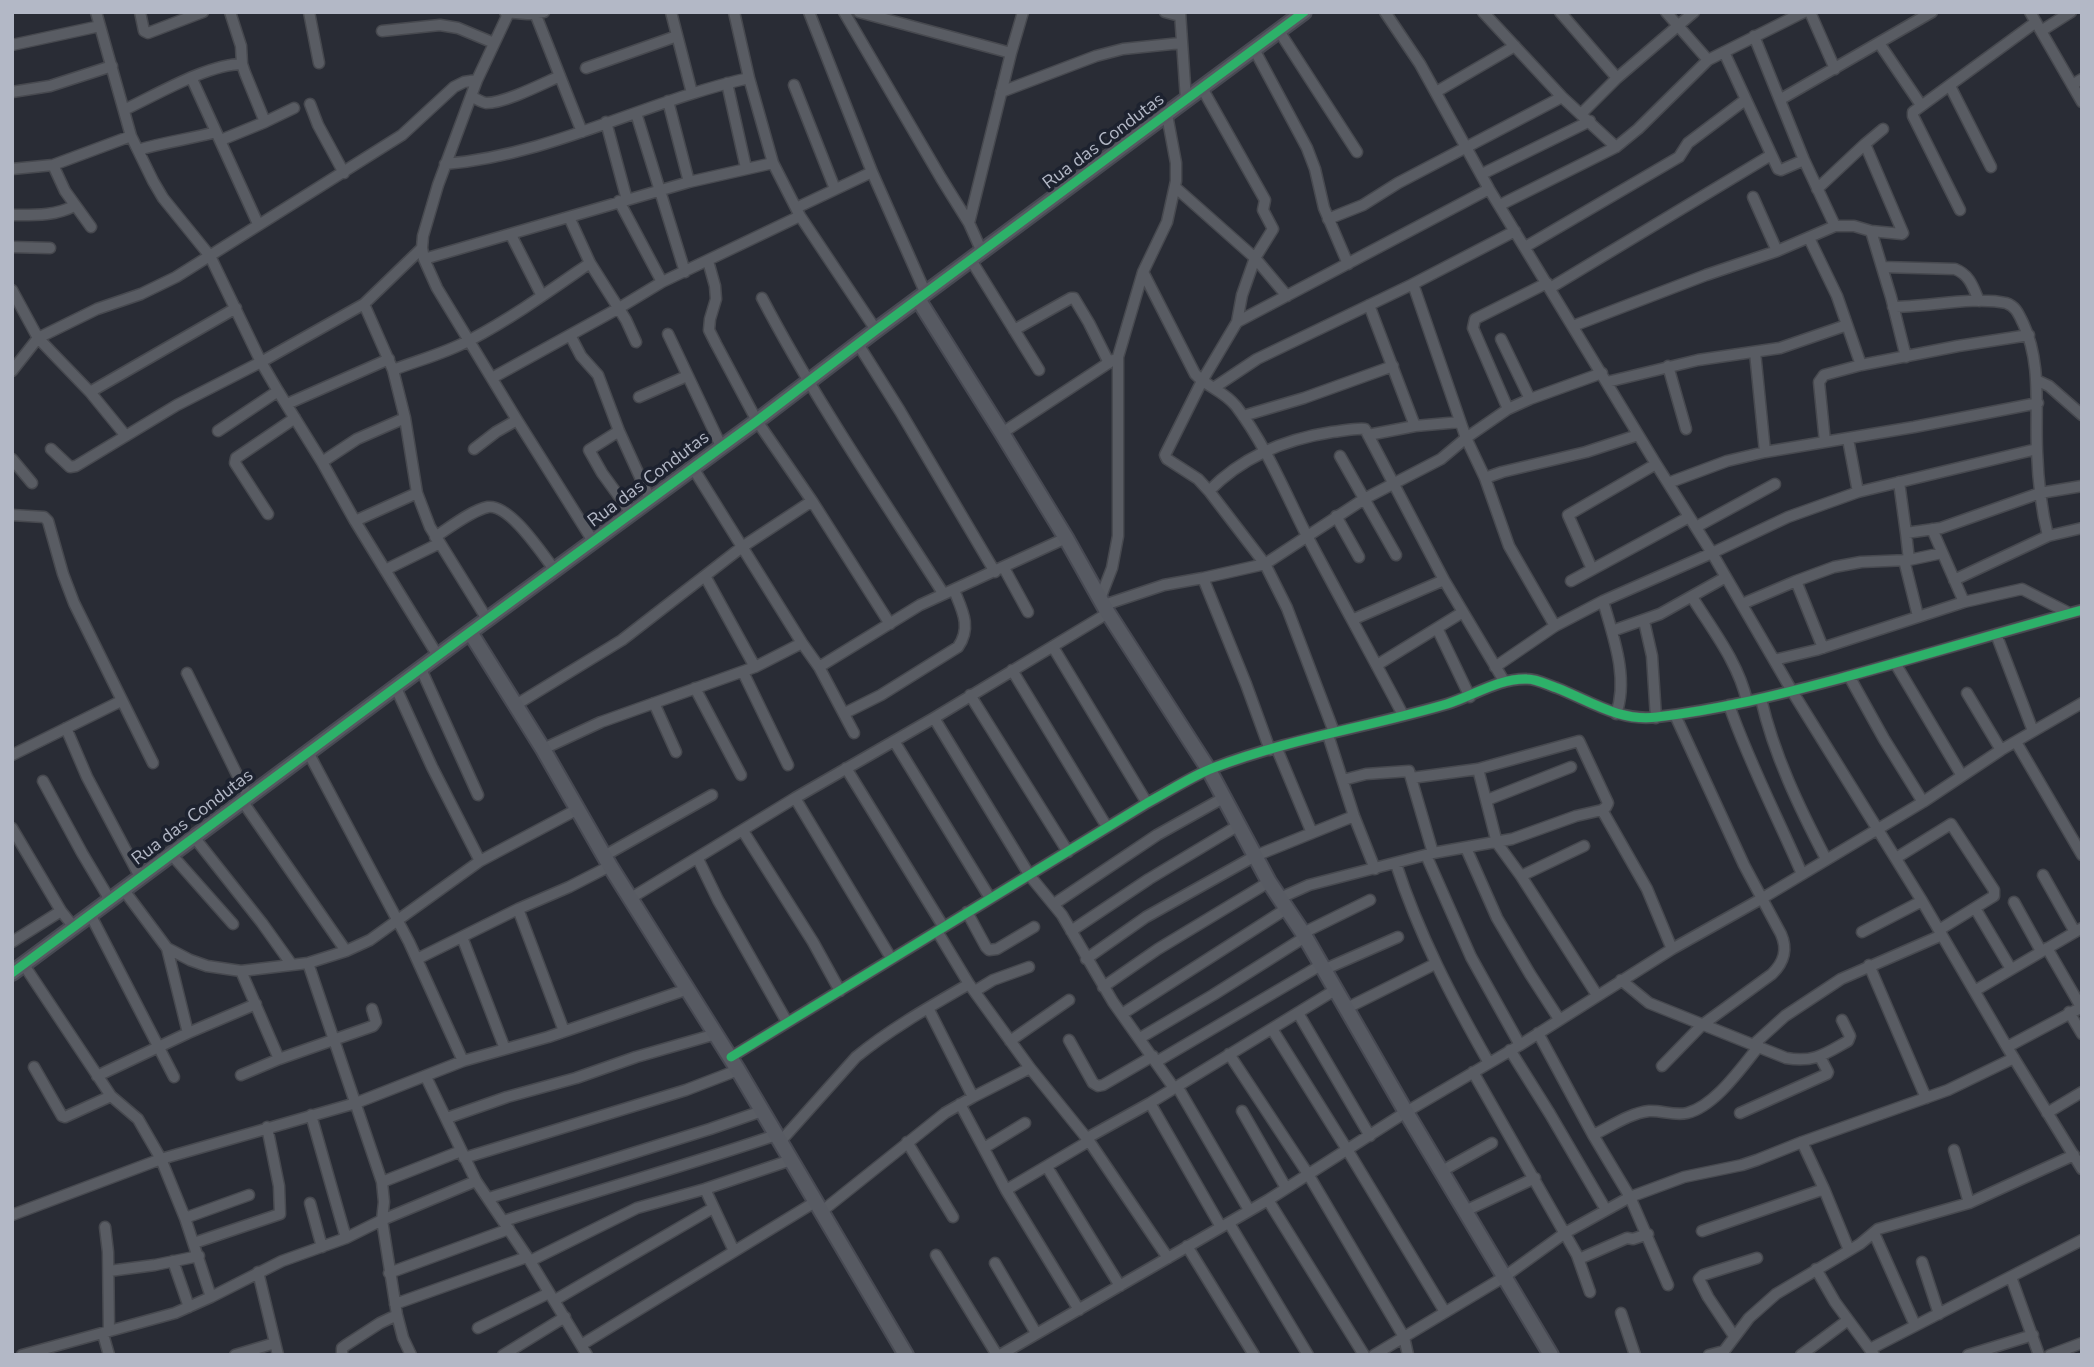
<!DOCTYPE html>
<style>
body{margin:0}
#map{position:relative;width:2094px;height:1367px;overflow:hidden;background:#292c35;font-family:"Nunito Sans",sans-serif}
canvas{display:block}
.frame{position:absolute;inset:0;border:14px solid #b3b8c6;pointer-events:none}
</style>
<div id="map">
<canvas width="2094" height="1367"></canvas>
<div class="frame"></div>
</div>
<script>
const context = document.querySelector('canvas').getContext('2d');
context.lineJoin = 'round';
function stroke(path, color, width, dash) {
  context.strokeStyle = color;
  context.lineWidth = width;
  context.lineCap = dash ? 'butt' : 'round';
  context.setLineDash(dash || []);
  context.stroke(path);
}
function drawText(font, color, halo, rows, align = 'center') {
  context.font = font + ' "Nunito Sans",sans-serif';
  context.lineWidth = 7;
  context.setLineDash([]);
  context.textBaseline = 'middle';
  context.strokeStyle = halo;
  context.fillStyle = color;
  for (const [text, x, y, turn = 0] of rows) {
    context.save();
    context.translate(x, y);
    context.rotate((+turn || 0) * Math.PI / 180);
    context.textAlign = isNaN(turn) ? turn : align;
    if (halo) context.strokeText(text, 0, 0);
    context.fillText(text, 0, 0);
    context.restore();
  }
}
const street = new Path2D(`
 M 96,12 L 131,136 L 153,181 L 163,198 L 210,256 L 261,362 L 278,391 L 322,462 L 355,521 L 438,656
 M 140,12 L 144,31 L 148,33 L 203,12
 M 230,12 L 241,46 L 242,64 L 245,73 L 265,122
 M 309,12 L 319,63
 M 505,12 L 527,14 L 544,12
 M 671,12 L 692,93
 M 734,12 L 749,78 L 773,163 L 800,216 L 876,330
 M 809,12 L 872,172 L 926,294
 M 844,12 L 941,178 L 969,223 L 982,252
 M 859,12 L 1011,53
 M 1165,12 L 1180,16
 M 1180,12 L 1186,100
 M 1385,12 L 1420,64 L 1489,189 L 1656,464 L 1712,553 L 1792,691 L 1922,901 L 2007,1047 L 2082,1169
 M 1483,12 L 1562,97 L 1616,147
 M 1560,12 L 1617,78
 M 1666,12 L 1708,60
 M 1810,12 L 1835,69
 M 2030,12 L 2082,102
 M 535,13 L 582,132
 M 382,31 L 440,25 L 458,28 L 494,43
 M 1279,31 L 1357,152
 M 2041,31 L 2071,12
 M 1754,36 L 1804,160 L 1835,226
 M 1879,43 L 1921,105
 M 12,45 L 100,26
 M 1254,49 L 1307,148 L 1315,169 L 1324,208 L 1348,264
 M 1724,52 L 1778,169 L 1781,170 L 1804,160
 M 586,68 L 677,36
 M 192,79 L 258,224
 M 727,83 L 746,168
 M 794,85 L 835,189
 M 2072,85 L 2082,79
 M 1950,86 L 1991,167
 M 1202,88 L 1265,200 L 1263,210 L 1273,229 L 1255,258 L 1242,295 L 1237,322
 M 12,92 L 50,86 L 112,66
 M 1001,92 L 1096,56 L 1123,49 L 1181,43
 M 1436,92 L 1515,46
 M 471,96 C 476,99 481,102 486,103 C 505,103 542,84 560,76
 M 1781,99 L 1932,12
 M 668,101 L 689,182
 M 310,104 L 318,125 L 344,173
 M 124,110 C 156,95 208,64 242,64
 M 636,113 L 685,272
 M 1581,114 L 1617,78 L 1694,12
 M 606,122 L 627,200
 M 221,140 L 265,122 L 294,108
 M 138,150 C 164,142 190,139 216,132
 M 445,164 C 551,155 646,101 749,78
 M 53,165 L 65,191 L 91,227
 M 12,169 L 53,165 L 131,136
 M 1482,174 L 1590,121
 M 1175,187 L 1255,258 L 1287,296
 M 1817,189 L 1865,144 L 1883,129
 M 1753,197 L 1777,251
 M 619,201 L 662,282
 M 1500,205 L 1616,147 L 1638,129 L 1708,60 L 1804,12
 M 796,208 L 872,172
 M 1960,210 L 1913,116 L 1913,112 L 2036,22
 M 12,215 C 34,215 55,216 74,206
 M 569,217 L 590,263 L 626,320 L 636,342
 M 1328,219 L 1363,205 L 1398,183 L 1562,97
 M 969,223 L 1011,53 L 1023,12
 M 1871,231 L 1891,297 L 1906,357
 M 511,235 L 542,296
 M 1809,238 L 1837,296 L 1861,365
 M 12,247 L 50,248
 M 1525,247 L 1679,157 L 1688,143 L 1745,100
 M 422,248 L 424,259 L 689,182 L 773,163
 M 424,259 L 437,288 L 517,420 L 593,541
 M 971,260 L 1039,370
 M 708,261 L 715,286 L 716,299 L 710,319 L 709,330 L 716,344 L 757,421 L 812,501 L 890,624
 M 1882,267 L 1955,269 C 1970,275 1973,287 1979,301
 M 1143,272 L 1195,374 C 1207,387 1224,391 1236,406 C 1265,444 1284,490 1305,532 C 1337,593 1371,654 1403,715
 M 1413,284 L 1466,438 L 1485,478 L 1502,472 L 1586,452 L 1638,435
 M 1550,288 L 1771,155
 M 12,290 L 38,338 L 90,392 L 126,436
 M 762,298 C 816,401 881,496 943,593
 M 364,304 L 393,370 L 405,418 L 417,493 L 430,527 L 487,619
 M 1369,305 L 1415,426
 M 1893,307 C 1926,307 1976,296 2006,303 C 2016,306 2019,315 2023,323 C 2042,363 2035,408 2037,451 C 2038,480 2041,508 2048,536
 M 1573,326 L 1706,275 L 1777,251 L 1835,226 L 1854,226 L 1871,231 L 1902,234 L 1903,233 L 1865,144
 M 1014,330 L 1071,298 L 1074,298 L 1089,323 L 1109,363
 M 668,334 L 721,446
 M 570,335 L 581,356 L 598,375 L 619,431 L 650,499
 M 1501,339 L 1530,399
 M 858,344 L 900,411 L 995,572
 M 1755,352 L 1765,452
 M 1668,366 L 1686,429
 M 393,370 C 419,360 446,353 470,340 C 512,318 551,290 590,263
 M 12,371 L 38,338 L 97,309 L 141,294 L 176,277 L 402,135 L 454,87 L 464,82 L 477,80
 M 492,378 L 619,308 L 662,282 L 800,216
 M 2036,380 L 2049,386 L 2082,415
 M 1607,382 L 1698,360 L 1780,348 L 1847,325
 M 1215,387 L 1257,359 L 1413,284 L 1515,231
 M 90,392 L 236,308
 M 639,397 L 687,376
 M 287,404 L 389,359
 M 1508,409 L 1473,328 L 1475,319 L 1547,283
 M 1243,416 L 1304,398 L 1393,366
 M 218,431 L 278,391
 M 619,431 L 589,450 L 602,473 L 631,513
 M 1002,433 L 1113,360
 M 1368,435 L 1415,426 L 1460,422
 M 1848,439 L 1858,492
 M 1825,442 L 1819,382 L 1824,375 L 1861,365 L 1958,346 L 2029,335
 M 51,449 L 70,467 L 76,466 L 177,405 L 261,362 L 364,304 L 422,248 L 423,236 L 438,185 L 477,80 L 509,12
 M 474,449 L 496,432 L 517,420
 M 1340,456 L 1396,555
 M 12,459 L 32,483
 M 322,462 L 357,439 L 405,418
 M 693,468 L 802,643 L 819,667 L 854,733
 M 1485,478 L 1509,546 L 1555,626
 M 1899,482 L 1906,533 L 1941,528 L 2040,493 L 2082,486
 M 1668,483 L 1727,461 L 1765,452 L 1914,427 L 2038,403
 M 1209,491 C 1242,457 1286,439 1332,432 C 1343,431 1355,428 1365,429 L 1444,580 L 1504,681
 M 268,514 L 235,463 L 236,458 L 295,418
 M 12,515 L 44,517 L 48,521 L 63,574 L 74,603 L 153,763
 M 1336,516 L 1359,557
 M 355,521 L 417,493
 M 1696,527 L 1775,484
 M 1906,533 L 1909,560
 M 435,537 C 449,528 472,510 488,507 C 510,504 542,554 554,569
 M 1904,560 L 1918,616
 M 1004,568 L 1028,612
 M 1592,569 L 1568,515 L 1656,464
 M 385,570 L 440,543
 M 705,576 L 755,667
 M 1203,578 L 1246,684 L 1270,750
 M 1954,580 L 2048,536 L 2082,528
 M 1571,581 L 1689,517
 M 1796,581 L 1823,648
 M 1692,597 C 1713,631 1738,662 1747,701
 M 1100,599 L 1112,568 L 1118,536 L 1118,357 L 1143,272 L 1167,222 L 1176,181 L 1176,163 L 1167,115
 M 1603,601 C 1613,636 1629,678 1616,714
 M 1964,602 L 2022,589 L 2069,613
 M 1742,604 L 1796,581 L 1834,567 L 1861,562 L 1909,560 L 1942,553
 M 1104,605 L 1164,585 L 1203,578 L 1265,564 L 1364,499 L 1441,459 L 1466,438 L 1508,409 L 1530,399 L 1602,373
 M 1354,619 L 1444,580
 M 1644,621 L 1652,656 L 1656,718
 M 1437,628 L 1470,697
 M 1612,631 L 1660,614 L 1726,577
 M 1996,634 L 2033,731
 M 1053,647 L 1147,803
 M 1774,660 L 1816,650 L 1964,602 L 1932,529
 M 1895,663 L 1962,776
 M 1377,665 L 1463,612
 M 819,667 L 920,605 L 1066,538
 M 1495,667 L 1555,626 L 1603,601 L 1712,553 L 1788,517 L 1858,492 L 2037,449
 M 421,669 L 478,795
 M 1012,670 L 1107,827
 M 743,672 L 788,765
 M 187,673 L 248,797
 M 1849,676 L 1884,739 L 1923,802
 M 396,688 L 432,767 L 480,861
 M 695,688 L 741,775
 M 1967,693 L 2001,750
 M 970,695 L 1068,852
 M 1761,699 C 1774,755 1799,807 1826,859
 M 654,703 L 676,752
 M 1729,705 C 1749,763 1778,818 1802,874
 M 514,706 L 622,640 L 742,547 L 812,501
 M 845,713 L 881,695 L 958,647 C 972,627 962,610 954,590
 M 934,718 L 1030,876 L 1062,915 L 1113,1002 L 1174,1088
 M 66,728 L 87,777 L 140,877
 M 1334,732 L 1287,608 L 1265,564 L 1209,491 L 1198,479 L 1167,459 L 1165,455 L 1202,381 L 1237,322 L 1489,189
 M 1328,735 L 1354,816 L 1375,869
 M 894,741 L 990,898
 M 2016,742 L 2082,855
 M 543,749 L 601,722 L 755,667 L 802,643
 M 1277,749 L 1312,833
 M 308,752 L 409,942 L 463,1061
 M 12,755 L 121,701
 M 846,768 L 943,926
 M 1478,769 L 1497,843 L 1521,876 L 1597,995
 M 1343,780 L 1366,774 L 1409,771 L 1433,853
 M 43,781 L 82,853 L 110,900
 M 795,798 L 891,958
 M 1487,800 L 1571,767
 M 243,802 L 346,951
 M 1602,810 L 1647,889 L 1672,949
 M 12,828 L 61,911 L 73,926
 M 743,831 L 813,942 L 840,991
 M 194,837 L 262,923 L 292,965
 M 1466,848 L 1497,918 L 1530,974 L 1559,1019
 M 171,854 L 233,924
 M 1426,855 L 1471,957 L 1520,1045
 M 604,856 L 712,795
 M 1896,858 L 1951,824 L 1994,890 L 1994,896 L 1939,930
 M 698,859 L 718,900 L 787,1022
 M 1396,864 C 1419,935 1452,998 1489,1063
 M 2043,875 L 2075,932
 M 1521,876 L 1584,846
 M 123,889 L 167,948 L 190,960 L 207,966 L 241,971 L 308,963 L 346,951 L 370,940 L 480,861 L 576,810
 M 631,898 L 795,798 L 934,718 L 1108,613
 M 1280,898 L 1309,885 L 1433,853 L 1512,839 L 1576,816 L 1602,810 L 1606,807 L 1608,803 L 1579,741 L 1478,769 L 1411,778
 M 2014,902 L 2041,951
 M 1054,904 L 1157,835 L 1225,797
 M 1975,908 L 2011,969
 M 518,909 L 564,1031
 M 967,912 L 986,947 L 989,950 L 997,949 L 1034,927
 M 90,914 L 174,1077
 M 937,931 L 969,984 L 1030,1068 L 1089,1141 L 1168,1258
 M 1071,931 L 1149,879 L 1239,825
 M 1862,932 L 1922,901
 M 1303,933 L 1370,900
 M 462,937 L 505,1049
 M 12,942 L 61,911
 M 167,948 L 188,1033
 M 2047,948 L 2081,1007
 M 417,959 L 518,909 L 569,887 L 610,866
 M 1086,959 L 1146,917 L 1255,856 L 1354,816
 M 308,963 L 382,1182 L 384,1202 L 382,1220 L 397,1315 L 403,1338 L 411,1355
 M 24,965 L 111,1096 L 138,1119 L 161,1159 L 185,1218 L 211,1297
 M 1869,965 L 1926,1098
 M 1323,970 L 1398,937
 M 241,971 L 279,1059
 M 1621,980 L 1649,1003 L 1786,1058 C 1814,1063 1825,1054 1848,1041 L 1850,1036 L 1842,1020
 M 1103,987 L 1158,949 L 1269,882
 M 1976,990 L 2082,928
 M 975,991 L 993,980 L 1029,967
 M 928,1008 L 973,1097
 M 1345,1009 L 1435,964
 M 2069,1012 L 2082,1034
 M 1298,1013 L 1370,1136
 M 1122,1014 L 1286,909
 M 1272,1029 L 1348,1151 L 1445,1312
 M 1538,1033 L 1593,1135 L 1630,1197 L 1668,1285
 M 1140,1038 L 1213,995 L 1305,937
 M 1069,1040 L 1093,1083 L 1098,1086 L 1103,1085 L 1153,1056
 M 1010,1041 L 1069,1000
 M 1754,1044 L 1785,1016 L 1841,979 L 1942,935
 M 2007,1047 L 2082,1007
 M 1510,1050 L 1550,1114 L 1606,1210
 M 1229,1054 L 1308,1174 L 1404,1337 L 1408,1355
 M 731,1057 L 1147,803 C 1168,792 1190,777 1213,768 C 1288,739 1369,727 1447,704 C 1473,696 1499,678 1527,679 C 1537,679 1548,685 1557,688 C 1590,701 1620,722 1657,717 C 1718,710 1778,695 1838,679 C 1919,657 2000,632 2082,610
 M 1156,1062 L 1321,965
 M 1662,1066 L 1702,1025 L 1772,974 C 1784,962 1788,950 1781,934 L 1744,865 L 1675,715
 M 34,1067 L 62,1116 L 65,1117 L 111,1096
 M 1473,1072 L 1577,1255 L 1590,1292
 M 241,1075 L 279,1059 L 373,1026 L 376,1022 L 372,1009
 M 97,1076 L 188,1033 L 256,1004
 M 426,1077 L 476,1181 L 530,1261 L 587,1355
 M 1177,1086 L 1249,1210
 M 1150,1103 L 1221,1227
 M 960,1104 L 1006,1190 L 1079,1310
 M 1242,1111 L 1286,1188
 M 1740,1113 L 1827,1074 L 1828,1072 L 1820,1057
 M 2047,1113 L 2082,1092
 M 311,1115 L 346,1238
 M 447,1118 L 507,1097 L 576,1078 L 636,1057 L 716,1034
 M 1593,1135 C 1610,1127 1630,1113 1649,1111 C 1661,1110 1674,1116 1687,1113 C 1715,1106 1741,1068 1759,1046
 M 1087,1138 L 1150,1103 L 1335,990
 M 780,1142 L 856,1057 C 890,1029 931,1006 969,984
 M 907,1142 L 953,1217
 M 1802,1142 L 1824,1189 L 1849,1250
 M 984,1148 L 1025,1123
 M 1954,1150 L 1969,1203
 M 464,1158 L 686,1090 L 738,1070
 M 1047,1167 L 1120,1286
 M 1442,1171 L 1492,1143
 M 382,1182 L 461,1151
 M 705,1189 L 734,1251
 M 1006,1190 L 1089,1141
 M 489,1198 L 710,1129 L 762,1111
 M 1268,1200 L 1364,1355
 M 310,1203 L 322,1247
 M 1465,1211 L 1535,1178
 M 821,1212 L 945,1113 L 973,1097 L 1030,1068
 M 12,1215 L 161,1159 L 356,1103 L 463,1061 L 548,1037 L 688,989
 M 185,1218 L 249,1195
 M 504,1221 C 594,1191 686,1166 776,1135
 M 1229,1223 L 1308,1355
 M 105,1227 L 108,1252 L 109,1331
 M 1702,1231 L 1824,1189
 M 1874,1233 L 1915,1325
 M 194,1243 L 280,1214 L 279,1186 L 267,1127
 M 1187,1246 L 1254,1355
 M 936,1255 L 997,1355
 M 1579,1259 L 1627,1238 L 1633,1239 L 1648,1234
 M 173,1261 L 189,1307
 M 530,1261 L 637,1208 L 705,1189 L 791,1160
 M 1922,1262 L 1939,1314
 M 995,1263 L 1036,1333
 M 1816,1269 L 1835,1302 L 1874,1355
 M 109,1271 L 155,1265 L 199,1256
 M 258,1272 L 278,1355
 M 389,1273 L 509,1229
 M 2011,1277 L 2039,1355
 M 555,1300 L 713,1208
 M 395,1304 L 527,1257
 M 1621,1313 L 1635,1355
 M 478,1328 L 549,1293
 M 103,1334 L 109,1355
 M 1734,1336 L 1708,1297 L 1699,1279 L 1703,1275 L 1757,1258
 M 581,1345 L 815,1202
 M 1870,1349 L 2082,1240
 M 22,1355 L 175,1313 L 211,1297 L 282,1261 L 346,1238 L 382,1220 L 476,1181
 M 235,1355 L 275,1343
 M 342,1355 L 342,1348 L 346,1345 L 380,1323 L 397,1315
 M 503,1355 L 565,1317
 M 1000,1355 L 1268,1200 L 1406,1112 L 1520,1045 L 1672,949 L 1761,899 L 1923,802 L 2001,750 L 2082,703
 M 1374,1355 L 1504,1277 L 1565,1233 L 1630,1197 L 1684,1177 L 1742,1165 L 1757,1160 L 1802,1142 L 1948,1090 L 2014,1058
 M 1709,1355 L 1724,1351
 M 1724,1355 L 1724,1351 L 1749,1318 L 1776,1294 L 1860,1244 L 1878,1229 L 1969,1203 L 2074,1155
 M 1801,1355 L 1848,1320
 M 1968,1355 L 2033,1335
 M 2050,1355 L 2082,1343`);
const secondary = new Path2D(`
 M 918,299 L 1002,433 L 1066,538 L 1108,613 L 1209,770 L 1269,882 L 1303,933 L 1406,1112 L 1551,1355
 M 470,632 L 543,749 L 610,866 L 738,1070 L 906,1355
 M 12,973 L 455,643 L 757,421 L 876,330 L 1304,12`);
stroke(street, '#47494f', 13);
stroke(secondary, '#474952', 18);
stroke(street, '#595c63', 10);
stroke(secondary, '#575a62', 14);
stroke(new Path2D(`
 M 12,973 L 455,643 L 757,421 L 876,330 L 1304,12
 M 731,1057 L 1147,803 C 1168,792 1190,777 1213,768 C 1288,739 1369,727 1447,704 C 1473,696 1499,678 1527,679 C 1537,679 1548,685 1557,688 C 1590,701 1620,722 1657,717 C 1718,710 1778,695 1838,679 C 1919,657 2000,632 2082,610`), '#2db169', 9);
drawText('18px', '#b3b8c6', '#1d222f', [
 ["Rua das Condutas",1104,142,-37],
 ["Rua das Condutas",649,480,-37],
 ["Rua das Condutas",193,818,-37]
]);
</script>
